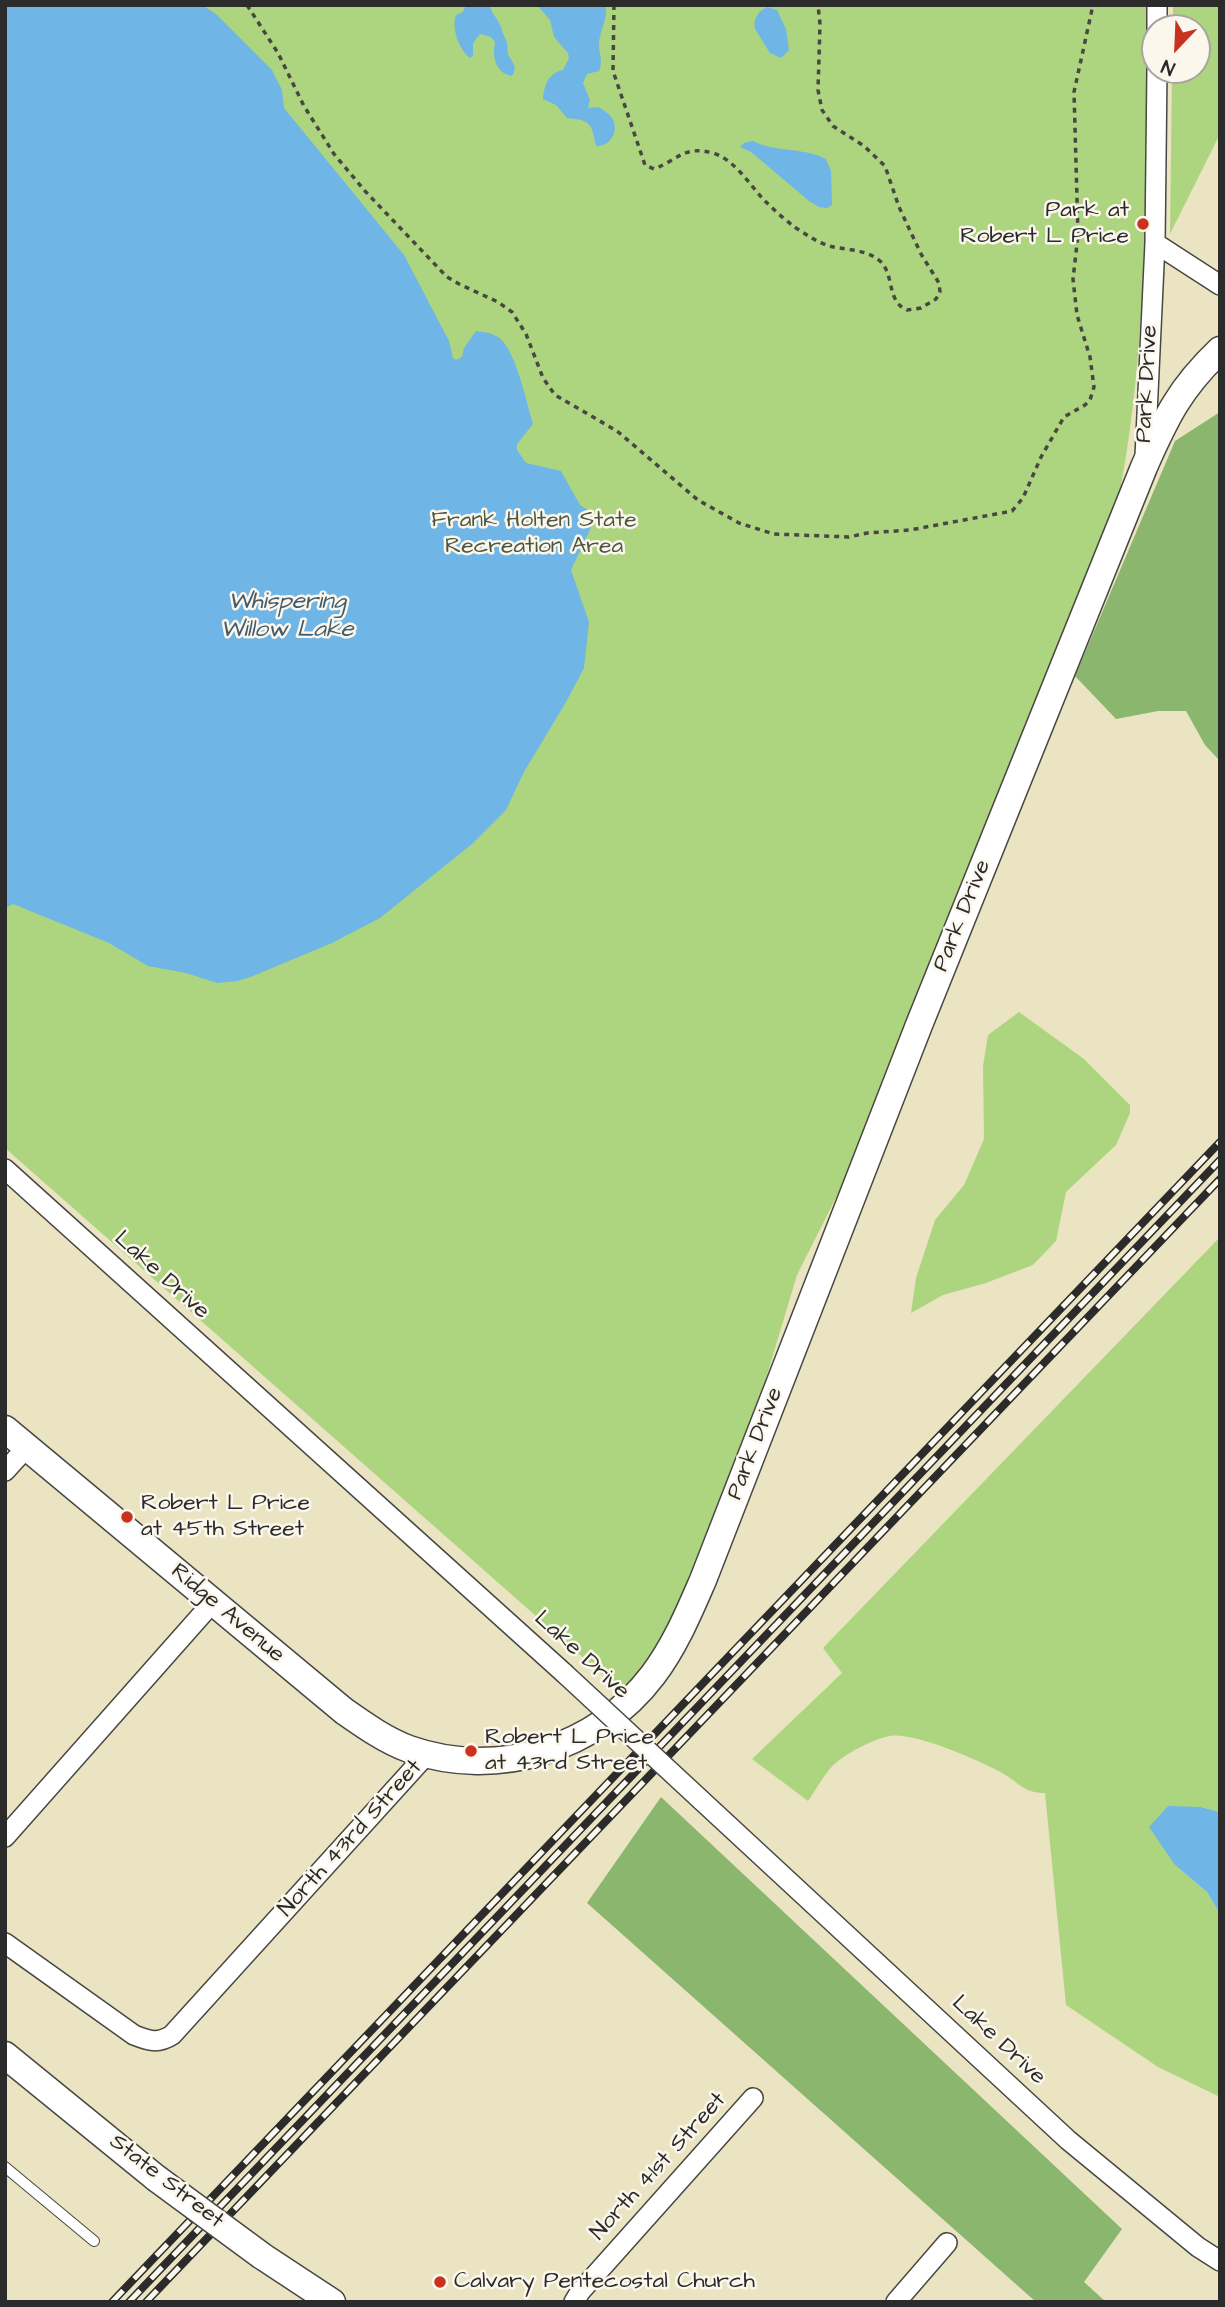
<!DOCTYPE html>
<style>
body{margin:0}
#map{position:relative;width:1225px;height:2307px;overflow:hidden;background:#ebe4c3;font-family:"Architects Daughter",sans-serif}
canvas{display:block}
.frame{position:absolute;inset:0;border:7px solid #2b2b2b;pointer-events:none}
.north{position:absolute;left:1141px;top:14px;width:70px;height:70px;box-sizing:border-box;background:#fbf7ec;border:2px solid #a8a59f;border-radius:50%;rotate:203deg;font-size:19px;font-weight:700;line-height:28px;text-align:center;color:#2b2b2b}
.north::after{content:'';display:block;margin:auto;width:24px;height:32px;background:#c8321e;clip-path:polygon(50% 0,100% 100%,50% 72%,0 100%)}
</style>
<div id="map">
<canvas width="1225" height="2307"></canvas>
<div class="frame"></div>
<div class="north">N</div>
</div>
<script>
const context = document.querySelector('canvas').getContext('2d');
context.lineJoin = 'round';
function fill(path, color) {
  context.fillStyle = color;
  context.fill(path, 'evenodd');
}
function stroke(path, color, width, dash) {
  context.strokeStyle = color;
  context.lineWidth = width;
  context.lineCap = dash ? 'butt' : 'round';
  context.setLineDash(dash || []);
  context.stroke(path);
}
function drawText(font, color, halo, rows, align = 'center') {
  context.font = font + ' "Architects Daughter",sans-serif';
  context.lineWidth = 5;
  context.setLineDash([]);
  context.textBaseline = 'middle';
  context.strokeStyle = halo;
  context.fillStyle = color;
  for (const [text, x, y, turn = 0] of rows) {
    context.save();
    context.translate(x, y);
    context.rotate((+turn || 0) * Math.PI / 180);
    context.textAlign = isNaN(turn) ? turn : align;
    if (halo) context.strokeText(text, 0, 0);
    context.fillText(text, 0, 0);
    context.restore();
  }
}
fill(new Path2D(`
 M 5,5 L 1147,5 C 1145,166 1150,328 1121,486 L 857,1156 L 797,1275 L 764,1385 L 665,1638 L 640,1672 L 621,1691 L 5,1148 Z
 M 1173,5 L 1220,5 L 1220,134 L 1170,234 L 1172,70 L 1197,70 L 1197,28 L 1173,28 Z
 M 1019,1012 L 1084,1059 L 1130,1105 L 1130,1113 L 1116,1145 L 1066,1192 L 1056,1241 L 1033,1265 L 986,1283 L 943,1295 L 911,1313 L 916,1278 L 935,1220 L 964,1185 L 984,1139 L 983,1066 L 988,1035 Z
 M 1220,1237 L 1220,1812 L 1201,1807 L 1175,1865 L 1207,1892 L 1220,1914 L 1220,2097 L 1158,2067 L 1066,2005 L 1045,1793 C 1023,1793 1020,1783 1002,1773 C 980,1761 915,1732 890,1736 C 876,1738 847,1753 837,1762 C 825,1771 817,1789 808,1801 L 752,1759 L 842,1673 L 823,1648 Z`), '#add580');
fill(new Path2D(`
 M 1220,412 L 1220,761 L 1205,745 L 1186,711 L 1158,711 L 1116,719 L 1075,676 L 1175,441 Z
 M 661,1797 L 1122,2229 L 1084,2282 L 1106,2302 L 1036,2302 L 587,1903 Z`), '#8ab66e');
fill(new Path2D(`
 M 5,5 L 202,5 L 216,14 L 272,70 L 282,90 L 284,108 L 404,255 L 449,341 L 453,358 L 456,360 L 462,357 L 464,348 L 476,331 C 483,332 492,333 498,337 C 515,347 527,404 533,424 L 517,444 L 517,450 L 526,463 L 561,471 L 580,505 L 591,512 L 594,521 L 571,570 L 589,622 L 584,668 L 566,702 L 524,772 L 506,810 L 472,844 L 380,918 L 332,943 L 253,976 L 238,981 L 217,983 L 186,973 L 148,966 L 109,943 L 13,904 L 5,908 Z
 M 466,5 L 490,5 C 492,15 497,17 500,25 C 502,29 503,35 506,40 C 509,45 506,51 509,56 C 513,64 518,67 512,76 C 495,73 492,56 495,42 L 491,37 L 480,34 L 473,43 L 473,56 L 470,58 C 459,50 451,27 456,15 L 463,12 Z
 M 537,5 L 606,6 C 607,20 601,29 599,42 C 598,53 604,59 599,71 L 587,74 L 583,83 L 590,100 L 588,108 L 599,107 C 604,111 609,113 612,118 C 620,131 610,147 596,146 C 591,125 593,120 567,118 L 556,105 L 543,99 C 544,86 548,73 563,70 L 569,58 L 568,53 L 554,37 L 550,20 Z
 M 767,7 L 777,10 L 786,29 L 789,50 L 781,58 L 770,53 L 755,29 C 753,19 758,11 767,7 Z
 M 753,141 C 776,153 804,147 826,159 L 831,171 L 832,205 L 827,208 L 819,207 L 809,201 L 751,152 L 740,147 L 744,143 Z
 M 1168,1806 L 1201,1807 L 1220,1812 L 1220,1914 L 1207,1892 L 1175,1865 L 1149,1827 Z`), '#6fb5e6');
const lane = new Path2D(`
 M 5,2167 L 94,2241`);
const street = new Path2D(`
 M 1157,28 L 1157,5
 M 1155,243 L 1220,285
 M 1145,457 L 1155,243 L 1157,70
 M 5,1169 L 564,1673
 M 5,1471 L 27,1447
 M 701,1800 L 1068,2140 L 1198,2247 L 1220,2261
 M 5,1837 L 213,1602
 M 5,1943 L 134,2035 C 149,2041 158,2044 172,2035 L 427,1754
 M 574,2302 L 580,2292 L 753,2098
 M 896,2302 L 947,2243`);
const secondary = new Path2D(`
 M 5,1429 L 344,1711 C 364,1725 385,1740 409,1749 C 497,1780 597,1749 653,1675 C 675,1646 689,1612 703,1580 L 919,1025 L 1144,467 C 1166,417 1180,388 1220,350
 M 5,2055 L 156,2178
 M 262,2256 L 332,2302`);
stroke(lane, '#484742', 12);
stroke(street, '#484742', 22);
stroke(secondary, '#484742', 29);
stroke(new Path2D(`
 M 247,5 L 278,53 L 304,106 L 334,154 L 365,191 L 447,277 L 459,284 L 498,302 L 512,312 L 526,334 L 543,378 L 555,395 L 617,431 L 698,500 L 739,523 L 774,534 L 849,537 L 867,533 L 910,530 L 1012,511 L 1023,498 L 1041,457 L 1064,417 L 1085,405 L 1090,400 L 1094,387 L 1090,357 L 1077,315 L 1073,279 L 1078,235 L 1074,92 L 1093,5
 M 614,5 L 613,71 L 645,165 L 654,169 C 678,160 684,145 713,153 C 735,160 749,184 764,200 C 774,210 785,220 796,228 C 807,235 817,242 829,246 C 846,250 866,249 880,261 C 895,275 886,301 907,310 L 921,308 L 936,299 L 940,292 L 939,283 L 921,254 L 899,207 L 885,166 L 864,146 L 833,126 L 822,110 L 818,90 L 820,24 L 818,5`), '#484742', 3.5, [5, 5]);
stroke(lane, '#fff', 10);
stroke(street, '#fff', 19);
stroke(secondary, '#fff', 26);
const rail = new Path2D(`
 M 112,2302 L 1220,1142
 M 129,2302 L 1220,1160
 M 146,2302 L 1220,1179`);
stroke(rail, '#2b2b2b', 8);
stroke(rail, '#fbf7ec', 5, [16]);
const streetBridge = new Path2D(`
 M 564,1673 L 701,1800`);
const secondaryBridge = new Path2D(`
 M 156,2178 L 262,2256`);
stroke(streetBridge, '#484742', 22, []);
stroke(secondaryBridge, '#484742', 29, []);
stroke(streetBridge, '#fff', 19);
stroke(secondaryBridge, '#fff', 26);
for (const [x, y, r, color] of [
 [1143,224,7,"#c8321e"],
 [127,1517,7,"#c8321e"],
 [471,1751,7,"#c8321e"],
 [440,2282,7,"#c8321e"]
]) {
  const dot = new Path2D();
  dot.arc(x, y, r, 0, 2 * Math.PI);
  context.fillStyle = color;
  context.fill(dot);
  stroke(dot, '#fbf7ec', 2.5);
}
drawText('23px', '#2b2b2b', '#fbf7ec', [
 ["Park at",1129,211,"right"],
 ["Robert L Price",1129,237,"right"],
 ["Robert L Price",141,1504],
 ["at 45th Street",141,1530],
 ["Robert L Price",485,1738],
 ["at 43rd Street",485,1764],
 ["Calvary Pentecostal Church",454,2282]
], 'left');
drawText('23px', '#2b2b2b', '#fbf7ec', [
 ["Park Drive",1148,384,-87],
 ["Park Drive",963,916,-68],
 ["Lake Drive",161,1276,42],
 ["Park Drive",756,1444,-69],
 ["Ridge Avenue",227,1614,40],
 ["Lake Drive",581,1656,42],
 ["North 43rd Street",351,1839,-48],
 ["Lake Drive",998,2041,43],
 ["North 41st Street",659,2167,-48],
 ["State Street",166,2182,38]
]);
drawText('23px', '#4c5640', '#fbf7ec', [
 ["Frank Holten State",534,521],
 ["Recreation Area",534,547]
]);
drawText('italic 24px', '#435b6c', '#fbf7ec', [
 ["Whispering",287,603],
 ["Willow Lake",287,631]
]);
</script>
